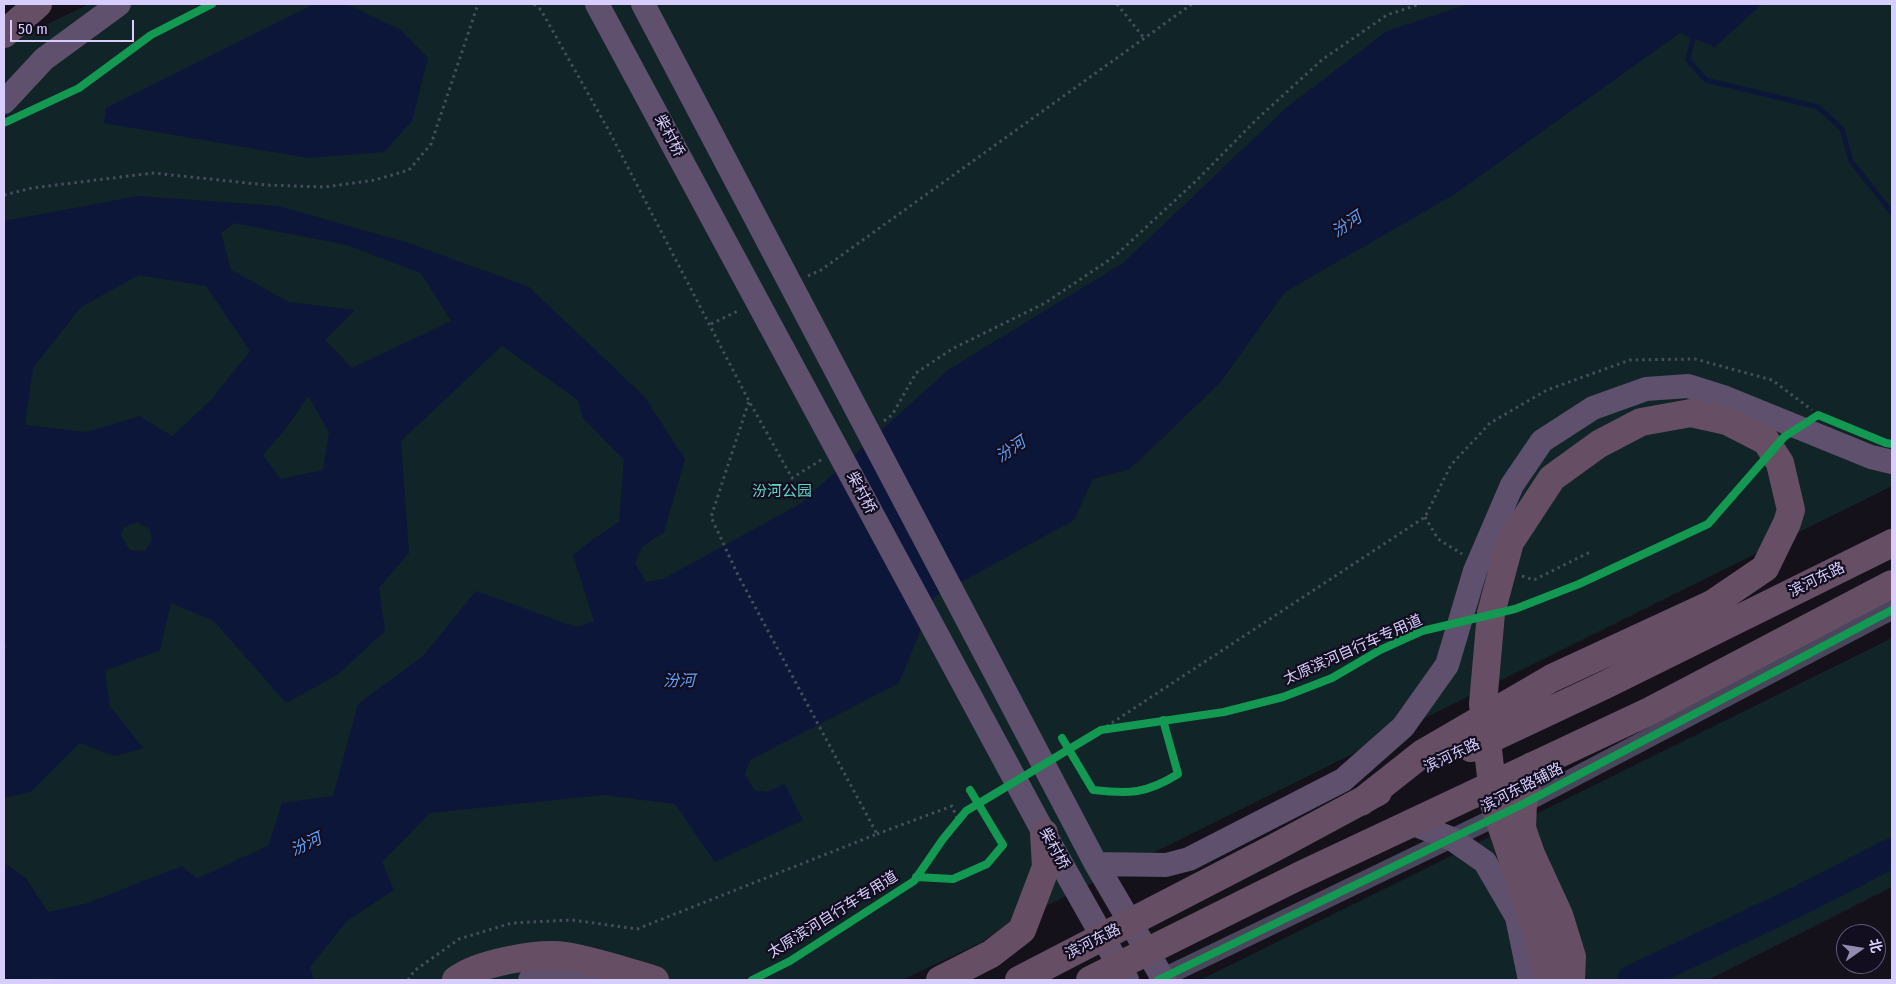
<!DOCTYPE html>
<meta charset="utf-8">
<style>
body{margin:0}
#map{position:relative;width:1896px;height:984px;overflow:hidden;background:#14111b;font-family:"Fira Sans Condensed","Noto Sans SC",sans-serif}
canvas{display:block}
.frame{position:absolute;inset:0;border:5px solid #d8cefd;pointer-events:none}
.north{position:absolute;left:1836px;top:924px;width:50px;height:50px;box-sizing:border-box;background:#120d1f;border:1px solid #615a78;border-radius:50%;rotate:77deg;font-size:14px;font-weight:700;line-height:20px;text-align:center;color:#d8cefd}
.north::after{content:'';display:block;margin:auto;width:18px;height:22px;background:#938cae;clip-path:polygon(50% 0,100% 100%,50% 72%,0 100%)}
.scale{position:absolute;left:10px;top:20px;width:124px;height:22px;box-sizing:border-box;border:2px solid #d8cefd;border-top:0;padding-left:6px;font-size:15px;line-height:18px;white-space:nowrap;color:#d8cefd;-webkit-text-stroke:4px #120d1f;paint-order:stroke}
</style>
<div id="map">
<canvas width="1896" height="984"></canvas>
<div class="frame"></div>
<div class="north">北</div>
<div class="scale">50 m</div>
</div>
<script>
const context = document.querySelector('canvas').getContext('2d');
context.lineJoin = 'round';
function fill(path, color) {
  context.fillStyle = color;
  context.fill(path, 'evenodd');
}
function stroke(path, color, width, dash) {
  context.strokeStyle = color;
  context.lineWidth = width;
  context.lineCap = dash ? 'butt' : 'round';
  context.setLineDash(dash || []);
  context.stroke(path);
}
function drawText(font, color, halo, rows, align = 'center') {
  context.font = font + ' "Fira Sans Condensed","Noto Sans SC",sans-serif';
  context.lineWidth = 4.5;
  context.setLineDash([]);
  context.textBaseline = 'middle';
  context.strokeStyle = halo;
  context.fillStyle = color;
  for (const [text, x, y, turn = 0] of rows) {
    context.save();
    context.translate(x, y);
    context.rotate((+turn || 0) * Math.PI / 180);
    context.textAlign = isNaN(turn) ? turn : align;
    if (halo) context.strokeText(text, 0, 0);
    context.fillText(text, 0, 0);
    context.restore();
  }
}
fill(new Path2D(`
 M 89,4 L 1892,4 L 1892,486 L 1004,927 L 982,942 L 902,980 L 4,980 L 4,45 Z
 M 1892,638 L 1892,887 L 1708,980 L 1200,980 Z`), '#112427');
fill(new Path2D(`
 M 314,4 L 346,4 L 401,30 L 428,58 L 412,121 L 384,152 L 308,158 L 104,123 L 106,108 Z
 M 1468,4 L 1762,4 L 1715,47 L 1680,33 L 1455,194 L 1285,292 L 1221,382 L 1130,469 L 1093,479 L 1074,520 L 934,597 L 899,683 L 750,760 L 745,774 L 754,790 L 767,792 L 785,784 L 803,820 L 715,862 L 675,804 L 603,795 L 430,813 L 382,862 L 394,890 L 347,921 L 310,967 L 314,980 L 55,980 L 52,978 L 4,980 L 4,863 L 26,878 L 48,912 L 85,904 L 182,866 L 213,892 L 259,877 L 282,803 L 333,796 L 358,704 L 423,656 L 476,591 L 576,627 L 594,621 L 573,555 L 592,540 L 619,522 L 624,460 L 583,418 L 578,400 L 502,346 L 401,441 L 409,553 L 379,588 L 385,631 L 337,675 L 286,703 L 214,621 L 171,603 L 160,650 L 105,671 L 110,706 L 143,748 L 115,756 L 80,743 L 31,792 L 4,798 L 4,652 L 7,646 L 4,641 L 4,221 L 138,196 L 279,206 L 409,243 L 529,287 L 644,396 L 685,459 L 664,532 L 642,547 L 635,563 L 646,582 L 663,579 L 800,504 L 948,370 L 1123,263 L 1286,108 L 1387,31 ZM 234,223 L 347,245 L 421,273 L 451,321 L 352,368 L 325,340 L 355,310 L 289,302 L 231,270 L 221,233 ZM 139,275 L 206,286 L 250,351 L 211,400 L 172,436 L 140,416 L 87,432 L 25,425 L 33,368 L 81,307 ZM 308,396 L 329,432 L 323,470 L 281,479 L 263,455 L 288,426 ZM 137,522 L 149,528 L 152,539 L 145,551 L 130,550 L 121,536 L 124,527 Z`), '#0c1638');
stroke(new Path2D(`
 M 1693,38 L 1688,60 L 1706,80 L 1818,107 L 1842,129 L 1851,161 L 1892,213`), '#0c1638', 5);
stroke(new Path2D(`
 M 173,906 L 301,847
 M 1632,980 L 1801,900 L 1892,853`), '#0c1638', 30);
stroke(new Path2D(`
 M 534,4 L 541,10 L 608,129 L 749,401 L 792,478 L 821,460
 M 1117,4 L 1144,38
 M 4,195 L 32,188 L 153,173 L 266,185 L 325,187 L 375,180 L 409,170 L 431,144 L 478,4
 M 808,276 L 821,270 L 1192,4
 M 711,324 L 740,310
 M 884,421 L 892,415 L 916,373 L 952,349 L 1045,303 L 1115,256 L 1197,180 L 1257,119 L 1323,59 L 1387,15 L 1420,4
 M 1425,517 L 1438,539 L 1462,554
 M 1522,576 L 1534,580 L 1590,552
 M 1101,730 L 1425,517 L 1451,465 L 1490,423 L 1547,390 L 1630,360 L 1695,359 L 1772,380 L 1812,410
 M 877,834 L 952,806 L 958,821
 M 408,980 L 414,971 L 459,939 L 512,923 L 572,920 L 637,929 L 877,834 L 738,575 L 711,517 L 749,401`), '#454e5c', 3, [2.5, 4]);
stroke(new Path2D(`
 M 1158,980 L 1523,804 L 1892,610`), '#4a465c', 19);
stroke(new Path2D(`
 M 597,4 L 1044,833 L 1127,980
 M 643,4 L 1096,864 L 1164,980
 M 4,102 L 44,59 L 119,4
 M 1411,823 L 1452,839 L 1485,862 L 1517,917 L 1530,980
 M 1096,864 L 1166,865 L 1189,859 L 1343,780 L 1403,727 L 1447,665 L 1475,571 L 1512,485 L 1542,441 L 1593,408 L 1646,389 L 1688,386 L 1726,398 L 1871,457 L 1892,462
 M 530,980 L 539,977 L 604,980`), '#5f506d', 24);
stroke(new Path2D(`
 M 4,34 L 38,4
 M 1471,748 L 1605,685 L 1892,543
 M 1532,766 L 1523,804 L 1522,828 L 1531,854 L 1559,915 L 1572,957 L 1571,980
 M 1361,802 L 1423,753 L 1552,678 L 1712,604 L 1765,568 L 1787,523 L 1791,510 L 1780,463 L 1766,441 L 1727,421 L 1691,413 L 1641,422 L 1599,444 L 1552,478 L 1510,542 L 1491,613 L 1483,704 L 1494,804 L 1537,931 L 1549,980
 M 456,980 C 477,963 539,952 566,956 C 596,961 626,971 655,980
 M 940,980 L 991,954 L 1022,930 L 1046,867 L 1044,833
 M 1019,980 L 1272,849 L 1378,792
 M 1090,980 L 1299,876 L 1650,711 L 1892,584`), '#664f64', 28);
stroke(new Path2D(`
 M 4,123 L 79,88 L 151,35 L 212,4
 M 1062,738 L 1093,790 C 1129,794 1146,794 1178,774 L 1163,720
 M 916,877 L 953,879 L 987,864 L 1003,845 L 970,790
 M 752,980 L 790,961 L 914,881 L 943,839 L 966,811 L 1101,730 L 1224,712 L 1283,697 L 1332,678 L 1380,650 L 1422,631 L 1515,609 L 1579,584 L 1708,524 L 1784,437 L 1818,415 L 1886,443 L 1892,444
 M 1158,980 L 1523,804 L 1892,610`), '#139951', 8);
drawText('15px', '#d8cefd', '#120d1f', [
 ["柴村桥",669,136,62],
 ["柴村桥",861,493,62],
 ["滨河东路",1817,580,-26],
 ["太原滨河自行车专用道",1353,650,-24],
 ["滨河东路",1452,756,-25],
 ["滨河东路辅路",1522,788,-27],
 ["柴村桥",1054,849,61],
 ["太原滨河自行车专用道",833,915,-32],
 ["滨河东路",1093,942,-27]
]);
drawText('15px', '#5ed9c8', '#120d1f', [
 ["汾河公园",782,492]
]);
drawText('italic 16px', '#60a1f8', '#120d1f', [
 ["汾河",1347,225,-34],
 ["汾河",1011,450,-34],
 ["汾河",679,682],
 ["汾河",306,845,-25]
]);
</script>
